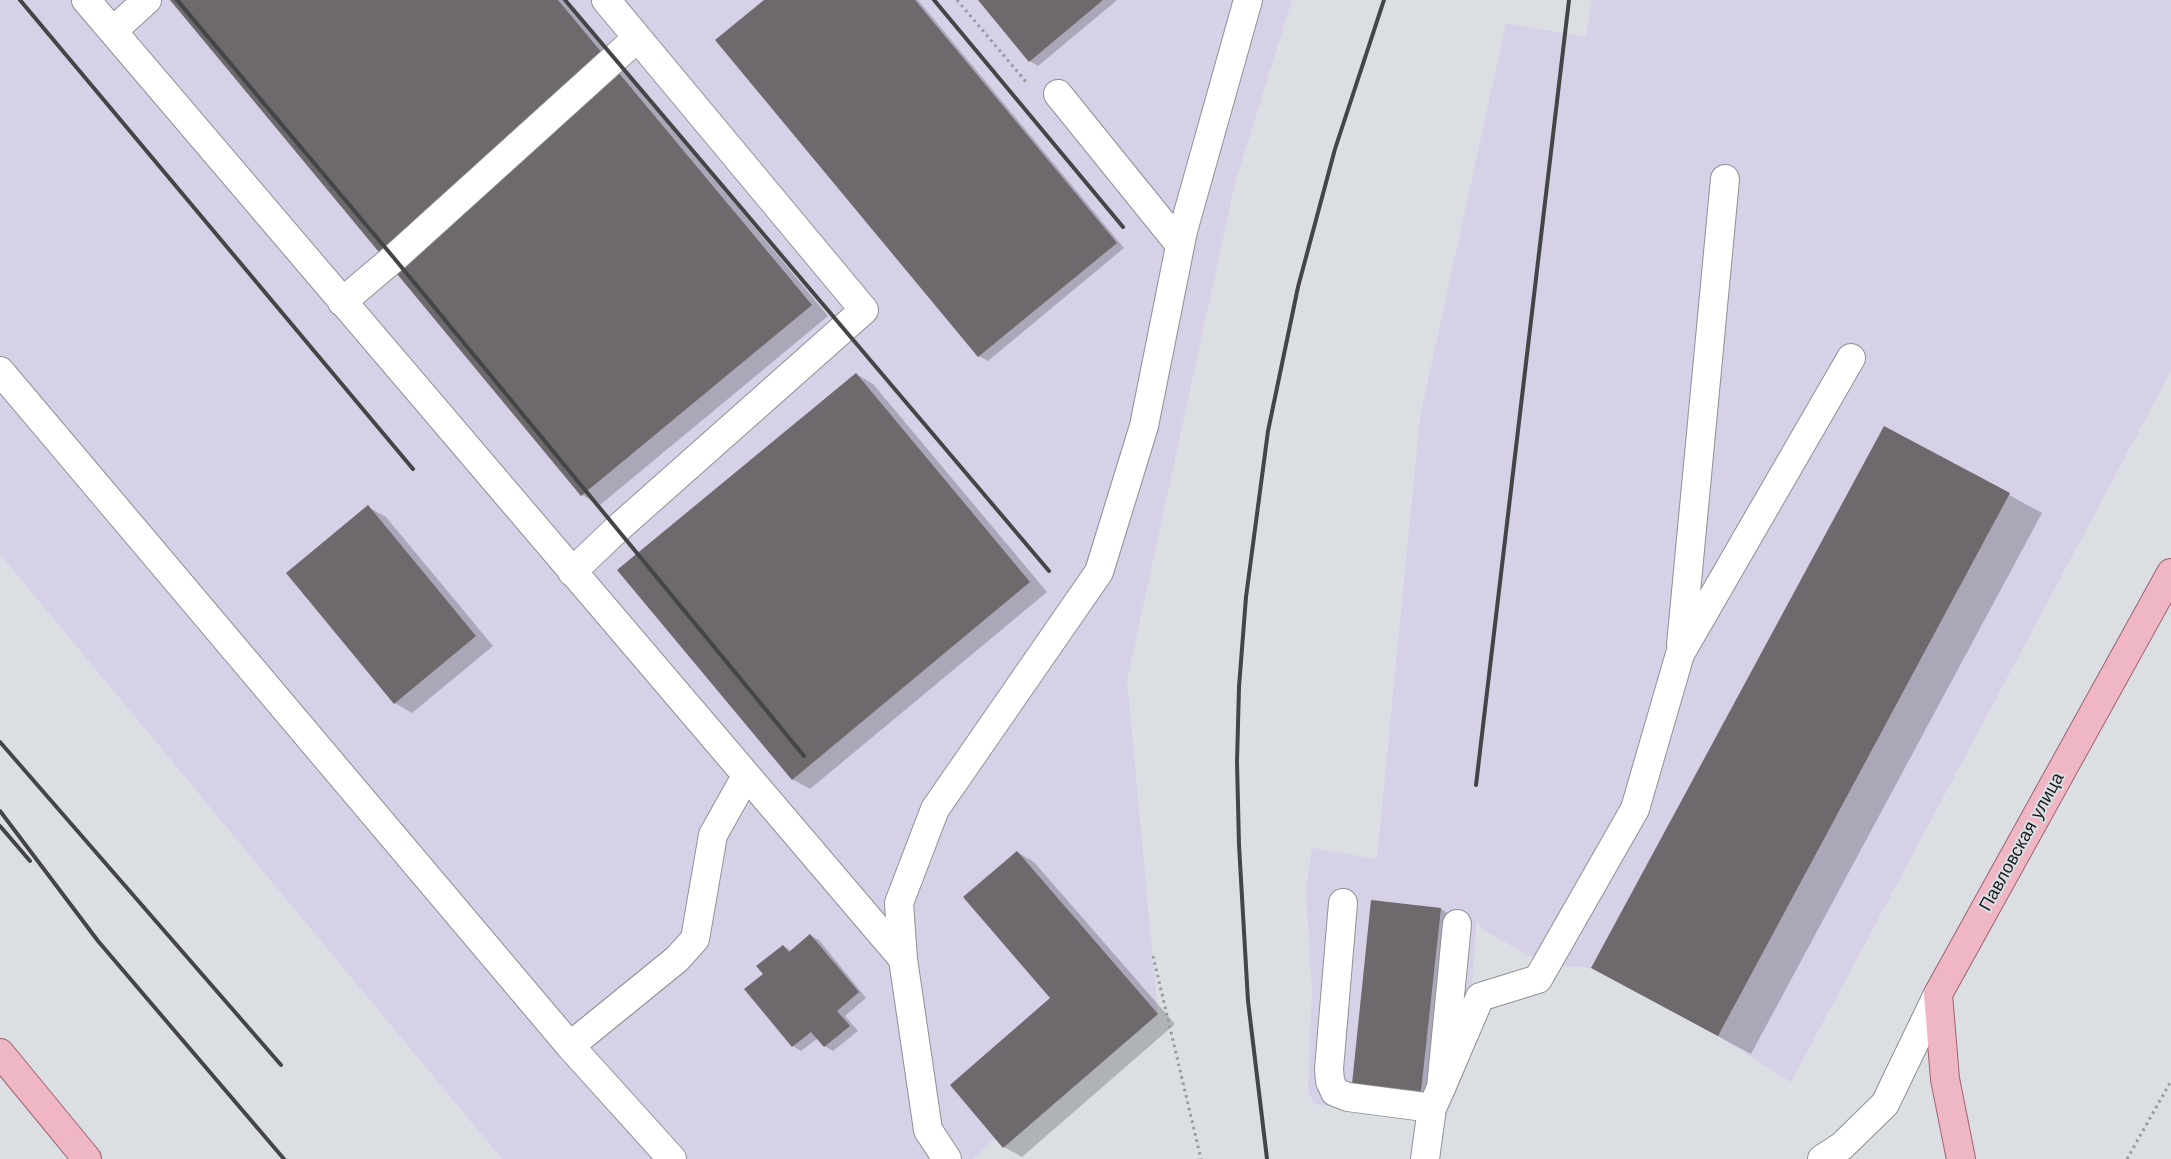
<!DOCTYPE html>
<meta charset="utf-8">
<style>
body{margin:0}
canvas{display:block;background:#dbdee3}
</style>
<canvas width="2171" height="1159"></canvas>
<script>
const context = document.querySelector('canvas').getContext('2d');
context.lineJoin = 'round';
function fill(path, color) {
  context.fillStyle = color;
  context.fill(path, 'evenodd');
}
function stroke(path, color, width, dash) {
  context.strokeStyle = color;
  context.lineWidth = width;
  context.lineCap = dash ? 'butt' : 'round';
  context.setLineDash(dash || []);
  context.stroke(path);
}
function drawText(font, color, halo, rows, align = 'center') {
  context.font = font + ' "Work Sans",sans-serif';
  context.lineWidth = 4;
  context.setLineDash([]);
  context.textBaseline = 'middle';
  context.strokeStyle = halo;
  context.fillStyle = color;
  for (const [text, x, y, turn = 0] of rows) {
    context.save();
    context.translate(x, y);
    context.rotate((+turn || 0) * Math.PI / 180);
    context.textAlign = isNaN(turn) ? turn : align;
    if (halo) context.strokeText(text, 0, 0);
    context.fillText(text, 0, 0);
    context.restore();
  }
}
fill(new Path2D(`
 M 0,0 L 1292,0 L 1235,183 L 1127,680 L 1158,1014 L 1003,1148 L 995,1138 L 973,1159 L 502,1159 L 0,554 Z
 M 1592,0 L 2171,0 L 2171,371 L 1791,1082 L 1718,1036 L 1592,968 L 1546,965 L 1483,930 L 1477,920 L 1465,1071 L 1445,1121 L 1314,1104 L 1308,1091 L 1312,989 L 1306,890 L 1312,848 L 1377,859 L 1420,417 L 1506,23 L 1586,37 Z`), '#d6d1e6');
fill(new Path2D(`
 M 171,0 L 566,0 L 828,316 L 600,505 L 582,495 Z
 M 765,0 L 918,0 L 1124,248 L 988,361 L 979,356 Z
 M 979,0 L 1117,0 L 1038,66 L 1030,61 Z
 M 856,374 L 873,384 L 1047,592 L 810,789 L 792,779 Z
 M 1884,427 L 2042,513 L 1751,1054 L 1625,986 Z
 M 368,507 L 386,517 L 493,646 L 412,713 L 395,703 Z
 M 1017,852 L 1034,862 L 1175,1024 L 1022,1157 L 1004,1147 L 1052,998 Z
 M 1441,909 L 1466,924 L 1447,1105 L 1353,1083 Z
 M 811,936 L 819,940 L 866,998 L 845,1016 L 858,1031 L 833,1051 L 825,1046 L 818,1038 L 801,1051 L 793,1046 L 746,989 L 765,974 L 783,946 L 792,951 Z`), '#0003');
fill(new Path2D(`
 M 170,0 L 558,0 L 812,305 L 581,496 Z
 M 764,0 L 915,0 L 1117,243 L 978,357 L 715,40 Z
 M 978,0 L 1103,0 L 1029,62 Z
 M 856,373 L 1030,582 L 792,780 L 617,570 Z
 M 1884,426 L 2010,493 L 1718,1036 L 1591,968 Z
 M 368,505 L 476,636 L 394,704 L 286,573 Z
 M 1017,851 L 1158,1014 L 1003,1148 L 950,1085 L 1050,998 L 963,897 Z
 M 1371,900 L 1441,908 L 1421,1091 L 1352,1084 Z
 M 810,934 L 859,992 L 837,1011 L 850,1026 L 824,1047 L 811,1032 L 792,1047 L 744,989 L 763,974 L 756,966 L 783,945 L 789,952 Z`), '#6d696c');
const minor = new Path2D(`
 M 86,0 L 903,959
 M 113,31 L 147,0
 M 1058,94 L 1180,245
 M 342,302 L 394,258 L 636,39
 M 0,371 L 570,1046 L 677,959 L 695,939 L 713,835 L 746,776
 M 572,572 L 616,530 L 864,310 L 606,0
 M 1681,645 L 1725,179
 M 1343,903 L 1329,1069 L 1330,1081 L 1335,1092 L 1348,1097 L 1432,1108 L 1441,1088 L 1457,924
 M 570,1046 L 672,1159
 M 1441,1088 L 1480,997 L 1538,979 L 1635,809 L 1680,654 L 1851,358
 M 947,1159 L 928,1130 L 903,959 L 899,903 L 935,809 L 1099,572 L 1144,426 L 1183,231 L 1248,0
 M 1425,1159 L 1432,1108
 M 1822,1159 L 1842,1146 L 1885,1104 L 1938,994`);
const major = new Path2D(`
 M 0,1053 L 87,1159
 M 1961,1159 L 1945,1079 L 1938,994 L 2171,573`);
stroke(minor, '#8e9195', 30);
stroke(major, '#9e6270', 30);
stroke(new Path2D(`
 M 957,0 L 1027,83
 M 1153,956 L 1201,1159
 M 2127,1159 L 2171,1081`), '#96989b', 3, [2.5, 4]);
stroke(minor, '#fff', 28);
stroke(major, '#efb7c4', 28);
stroke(new Path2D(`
 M 20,0 L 413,469
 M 177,0 L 394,258 L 804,756
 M 565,0 L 1049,571
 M 934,0 L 1123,227
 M 0,742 L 281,1065
 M 1476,785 L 1569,0
 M 0,811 L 98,941 L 284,1159
 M 0,826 L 30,861
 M 1267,1159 L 1248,1001 L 1239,845 L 1237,762 L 1239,687 L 1246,597 L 1268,431 L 1298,287 L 1335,149 L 1384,0`), '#444547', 4);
drawText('18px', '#1b1c1d', '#dbdee3', [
 ["Павловская улица",2022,842,-61]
]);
</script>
